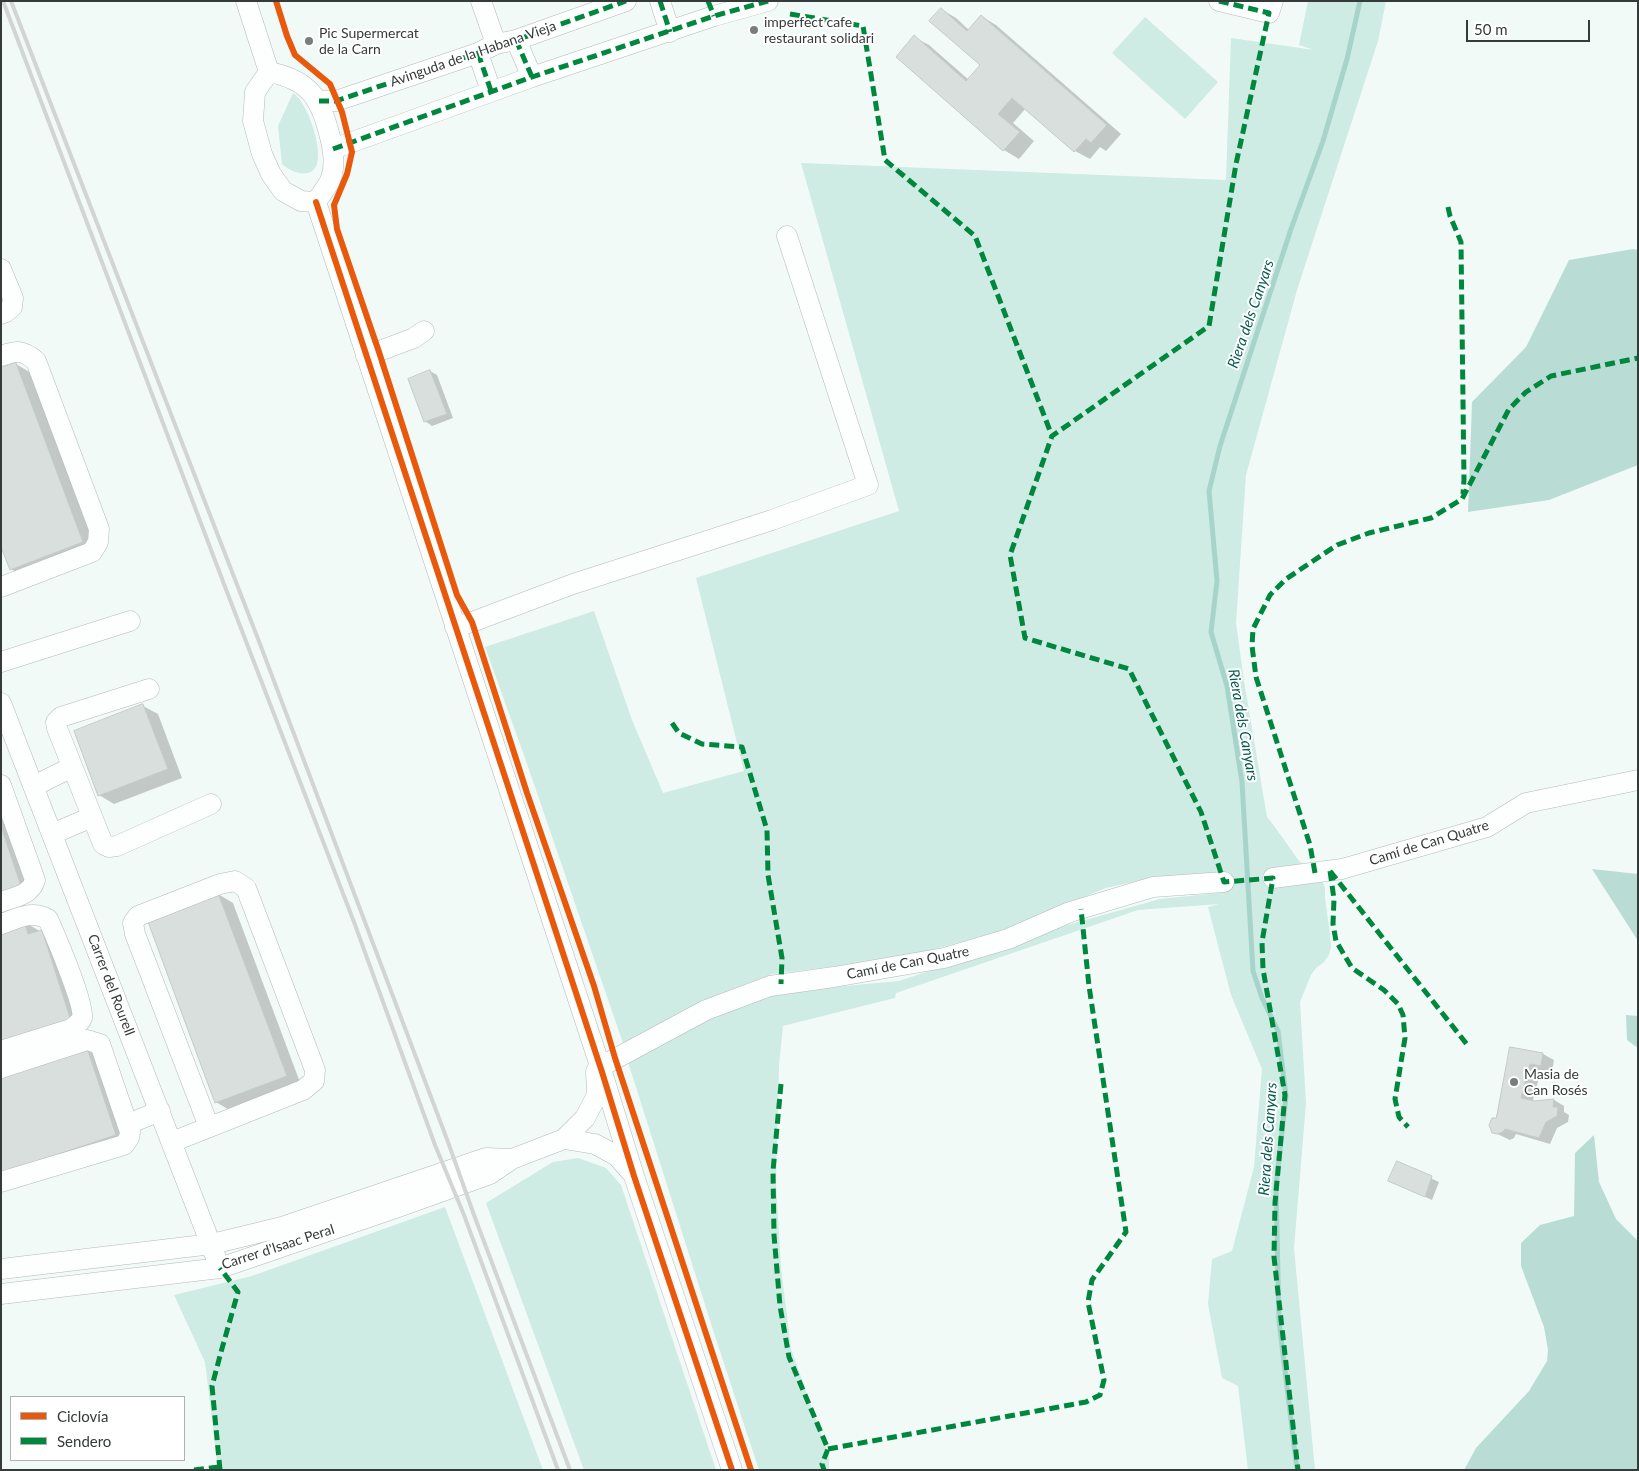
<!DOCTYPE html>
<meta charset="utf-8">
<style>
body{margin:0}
#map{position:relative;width:1639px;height:1471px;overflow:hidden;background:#f2faf8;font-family:Lato,sans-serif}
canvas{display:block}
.frame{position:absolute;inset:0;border:2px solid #353b3a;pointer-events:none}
.legend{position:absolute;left:10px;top:1396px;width:175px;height:65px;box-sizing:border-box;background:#fff;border:1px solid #aeb1b0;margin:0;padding:6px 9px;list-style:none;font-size:15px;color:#353b3a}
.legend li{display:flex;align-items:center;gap:10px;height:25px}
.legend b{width:25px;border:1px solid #aeb1b0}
.scale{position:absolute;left:1466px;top:20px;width:124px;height:22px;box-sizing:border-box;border:2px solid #353b3a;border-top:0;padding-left:6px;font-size:15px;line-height:18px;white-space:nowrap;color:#353b3a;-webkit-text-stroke:4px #fff;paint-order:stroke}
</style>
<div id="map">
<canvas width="1639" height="1471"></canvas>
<div class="frame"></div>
<ul class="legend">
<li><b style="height:6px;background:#e8590c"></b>Ciclovía</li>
<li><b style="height:6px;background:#00873e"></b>Sendero</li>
</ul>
<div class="scale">50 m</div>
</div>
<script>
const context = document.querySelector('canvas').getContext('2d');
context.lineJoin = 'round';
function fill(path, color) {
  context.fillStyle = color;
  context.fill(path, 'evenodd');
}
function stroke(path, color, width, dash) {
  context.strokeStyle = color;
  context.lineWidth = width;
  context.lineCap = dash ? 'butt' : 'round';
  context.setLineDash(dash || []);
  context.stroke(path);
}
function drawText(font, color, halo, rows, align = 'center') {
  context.font = font + ' Lato,sans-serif';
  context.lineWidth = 4;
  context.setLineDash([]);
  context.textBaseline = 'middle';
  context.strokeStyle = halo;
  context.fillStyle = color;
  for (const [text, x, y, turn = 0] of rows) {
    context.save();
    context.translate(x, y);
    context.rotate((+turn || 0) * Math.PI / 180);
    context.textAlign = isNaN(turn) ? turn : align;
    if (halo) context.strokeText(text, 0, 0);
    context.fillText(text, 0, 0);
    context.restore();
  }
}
fill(new Path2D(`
 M 1308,1 L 1386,1 L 1378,41 L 1297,290 L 1246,475 L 1236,623 L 1244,681 L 1267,817 L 1272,823 L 1299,861 L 1322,880 L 1325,888 L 1325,897 L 1330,935 L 1331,947 L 1329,955 L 1324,962 L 1316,968 L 1311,975 L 1300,1002 L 1306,1103 L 1294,1248 L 1315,1470 L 1248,1470 L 1238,1386 L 1222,1378 L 1208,1304 L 1212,1259 L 1232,1251 L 1254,1167 L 1262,1069 L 1231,995 L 1208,907 L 1219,904 L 1138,910 L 896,993 L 895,998 L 783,1026 L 779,1065 L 776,1183 L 781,1268 L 791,1349 L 829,1456 L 829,1470 L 759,1470 L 714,1333 L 628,1062 L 720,1010 L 780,992 L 899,981 L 1064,926 L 1160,899 L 1228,892 L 1228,875 L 1146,879 L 1106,888 L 1000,931 L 903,958 L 773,974 L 730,990 L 624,1046 L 525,758 L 485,647 L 594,611 L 632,720 L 663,793 L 744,771 L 696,578 L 899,511 L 801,163 L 1226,180 L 1231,38 L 1314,50 L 1299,45 Z
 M 1145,17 L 1218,82 L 1185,119 L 1112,53 Z
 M 293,93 C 307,102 319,140 318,156 C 318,180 296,176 282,164 L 278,126 Z
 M 578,1158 L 606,1168 L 621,1185 L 716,1470 L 584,1470 L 486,1203 L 553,1162 Z
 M 445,1207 L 543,1470 L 218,1470 L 205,1362 L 174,1295 L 252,1276 Z`), '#ceebe4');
fill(new Path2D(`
 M 1633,249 L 1638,250 L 1638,465 L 1549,500 L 1468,512 L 1472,402 L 1526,347 L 1569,260 Z
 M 1592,869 L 1638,874 L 1638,941 Z
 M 1626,1015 L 1638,1016 L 1638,1048 L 1627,1040 Z
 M 1594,1135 L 1599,1182 L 1616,1219 L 1638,1241 L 1638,1470 L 1464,1470 L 1476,1448 L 1529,1391 L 1547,1361 L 1548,1350 L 1544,1327 L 1521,1266 L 1521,1243 L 1540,1225 L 1574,1216 L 1575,1153 Z`), '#b9ddd5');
fill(new Path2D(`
 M 941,9 L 956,18 L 969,30 L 981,16 L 996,25 L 1121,134 L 1106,151 L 1100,147 L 1090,159 L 1075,151 L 1026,108 L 1013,123 L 1034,141 L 1019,159 L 1004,150 L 914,37 L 929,45 L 969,80 L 982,65 Z
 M 16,364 L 31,373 L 97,551 L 26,578 L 11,569 Z
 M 430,371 L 437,375 L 453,418 L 432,426 L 425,421 Z
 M 143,706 L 158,714 L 182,778 L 114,804 L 99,795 Z
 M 1,792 L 35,894 L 1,906 Z
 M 218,894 L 233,903 L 301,1085 L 231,1111 L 216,1102 Z
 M 24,922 L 38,930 L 39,932 L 42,931 L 57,940 L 86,1032 L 1,1059 Z
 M 1511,1048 L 1543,1054 L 1554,1060 L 1552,1071 L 1541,1070 L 1533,1100 L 1533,1102 L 1554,1100 L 1564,1106 L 1564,1112 L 1569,1115 L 1568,1122 L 1557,1128 L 1550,1144 L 1516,1134 L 1514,1138 L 1510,1140 L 1493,1132 Z
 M 87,1050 L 102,1058 L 130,1143 L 12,1182 Z
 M 1398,1163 L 1439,1182 L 1432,1200 L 1390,1181 Z`), '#0003');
stroke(new Path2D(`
 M 1297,1470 L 1279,1321 L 1276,1186 L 1286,1096 L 1278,1031 L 1262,998 L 1253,971 L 1242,782 L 1227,686 L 1211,632 L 1217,581 L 1209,491 L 1220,446 L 1291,229 L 1323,141 L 1347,59 L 1360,1`), '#a7d4ca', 5);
const building = new Path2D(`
 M 941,8 L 967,31 L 981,15 L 1107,125 L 1091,143 L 1086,139 L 1074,152 L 1012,98 L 998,114 L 1020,132 L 1003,151 L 896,57 L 914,35 L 966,81 L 980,65 L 929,21 Z
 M 16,363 L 83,542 L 10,570 L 1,547 L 1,368 Z
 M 430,370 L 447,414 L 424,422 L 408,379 Z
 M 143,704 L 168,769 L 98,796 L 74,731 Z
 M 1,826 L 21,886 L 1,893 Z
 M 218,893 L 287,1076 L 215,1103 L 147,919 Z
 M 24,920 L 28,934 L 42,930 L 72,1024 L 1,1046 L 1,928 Z
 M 1510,1047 L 1543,1053 L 1541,1066 L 1530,1064 L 1521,1098 L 1535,1101 L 1554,1099 L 1553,1107 L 1558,1107 L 1557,1116 L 1546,1122 L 1539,1138 L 1505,1129 L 1503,1132 L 1498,1134 L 1492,1133 L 1489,1125 L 1492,1118 L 1496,1118 Z
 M 87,1048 L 116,1135 L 1,1173 L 1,1076 Z
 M 1397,1161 L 1432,1176 L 1425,1197 L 1388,1181 Z`);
fill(building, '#d8dfdd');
stroke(building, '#c4cac9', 1);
const minor = new Path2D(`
 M 246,1 L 269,72
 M 481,1 L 496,44
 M 660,1 L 670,32
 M 1219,1 L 1269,13 L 1273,1
 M 516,40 L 532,77
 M 478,53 L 491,91
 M 269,72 C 310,80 321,99 330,137 C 334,152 336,168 329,183 C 325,189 320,196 316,202
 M 269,72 L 255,92 L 253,121 L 262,154 L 271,174 L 283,191 L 301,201 L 316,202
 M 319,101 L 336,101 L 478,53 L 496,44 L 516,40 L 626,1
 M 333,149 L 532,77 L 714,16 L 768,1
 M 316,202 L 602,1072 L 634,1176 L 732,1470
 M 1,269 L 13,298 L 12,307 L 6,312 L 1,314
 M 1,356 C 17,350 23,350 36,361 L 99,529 L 98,542 L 92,552 L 1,587
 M 366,356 L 414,338 L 424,331
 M 455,627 L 472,622 L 573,584 L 772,520 L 868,485 L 787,236
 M 1,662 L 130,621
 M 149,689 L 61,717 L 56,722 L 57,728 L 103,844 L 109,847 L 117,846 L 211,804
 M 1,703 L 220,1268
 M 1,785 L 35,880 C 31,895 15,897 1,902
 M 34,786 L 72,767
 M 52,834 L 92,817
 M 1273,878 L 1342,869 L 1487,827 L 1526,803 L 1638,780
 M 1,924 C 19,918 31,910 48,919 C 55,935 85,1005 82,1018 C 80,1023 75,1026 71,1029 L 1,1051
 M 600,1067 L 706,1010 L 770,986 L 834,977 L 944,958 L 1008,939 L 1070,912 L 1153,887 L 1224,882
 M 1,1068 L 87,1040 L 100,1044 L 130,1132 L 129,1138 L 124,1145 L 1,1182
 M 128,1124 L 160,1111
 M 564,1139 L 595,1144 L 617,1156 L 631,1172
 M 172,1142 L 303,1090 L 314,1081 L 315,1070 L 246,888 L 235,881 L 220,884 L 138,916 L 133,923 L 135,934 L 209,1127
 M 1,1269 L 212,1244 L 282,1227 L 486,1158 L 512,1159
 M 1,1294 L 220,1268 L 401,1206 L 490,1174 L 512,1159 L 564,1139 L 585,1118 L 597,1095 L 596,1071`);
stroke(minor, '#b4bab9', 21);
stroke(minor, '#fdfefe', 20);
stroke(new Path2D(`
 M 3,1 L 227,592 L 354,922 L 435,1145 L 464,1215 L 558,1470
 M 11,1 L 260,644 L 448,1142 L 474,1215 L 570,1470`), '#d3d5d4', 4);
stroke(new Path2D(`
 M 660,1 L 670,32
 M 708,1 L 714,16
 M 1219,1 L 1269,13 L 1236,164 L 1209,326 L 1052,436 L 1010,555 L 1025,638 L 1129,669 L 1201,812 L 1224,882 L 1273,878 L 1262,942 L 1263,969 L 1285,1095 L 1275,1203 L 1274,1257 L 1298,1470
 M 790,14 L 863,26 L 885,160 L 975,236 L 1052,436
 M 516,40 L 532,77
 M 478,53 L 491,91
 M 319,101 L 336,101 L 478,53 L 496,44 L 516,40 L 626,1
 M 333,149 L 532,77 L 714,16 L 768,1
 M 1448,207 L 1450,216 L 1461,242 L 1464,480 L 1463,494
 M 672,723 L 679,733 L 702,744 L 742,747 L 767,830 L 768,875 L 782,958 L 781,984
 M 1330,871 L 1334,899 L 1333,924 L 1336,941 L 1352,968 L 1384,990 L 1398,1004 L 1403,1015 L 1405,1038 L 1395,1099 L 1399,1117 L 1408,1127
 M 1330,871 L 1469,1047
 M 1315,873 L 1310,845 L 1256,677 L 1252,646 L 1253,629 L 1270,595 L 1286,579 L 1337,545 L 1369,533 L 1431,518 L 1462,499 L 1509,409 L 1526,392 L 1551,376 L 1638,358
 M 781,1084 L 773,1171 L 774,1235 L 780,1306 L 789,1357 L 828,1449 L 822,1464 L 824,1470
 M 828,1449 L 1086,1402 L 1100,1395 L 1104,1380 L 1088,1302 L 1092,1280 L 1126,1232 L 1089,986 L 1081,909
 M 194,1470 L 219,1467
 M 220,1470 L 212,1386 L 221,1352 L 238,1292 L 220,1268`), '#00873e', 5, [10, 5]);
stroke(new Path2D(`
 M 276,1 L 287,36 L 295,55 L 330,84 L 342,112 L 352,152 L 347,174 L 334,205 L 337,229 L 379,352 L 457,595 L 472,622 L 527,793 L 594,986 L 615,1058 L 751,1470
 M 316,202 L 602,1072 L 634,1176 L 732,1470`), '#e8590c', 6);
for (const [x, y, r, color] of [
 [754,30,5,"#777e7c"],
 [309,41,5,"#777e7c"],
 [1514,1082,5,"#777e7c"]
]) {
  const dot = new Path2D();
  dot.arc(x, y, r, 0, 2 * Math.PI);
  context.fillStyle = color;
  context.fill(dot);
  stroke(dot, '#fff', 2);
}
drawText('14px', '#353b3a', '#fff', [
 ["imperfect cafe",764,22],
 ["restaurant solidari",764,38],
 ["Pic Supermercat",319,33],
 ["de la Carn",319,49],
 ["Masia de",1524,1074],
 ["Can Rosés",1524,1090]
], 'left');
drawText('14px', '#353b3a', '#fff', [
 ["Avinguda de la Habana Vieja",473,54,-19],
 ["Camí de Can Quatre",1429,843,-17],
 ["Camí de Can Quatre",908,963,-11],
 ["Carrer del Rourell",111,985,69],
 ["Carrer d'Isaac Peral",278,1247,-18]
]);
drawText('italic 15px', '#065b4f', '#fff', [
 ["Riera dels Canyars",1251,314,-71],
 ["Riera dels Canyars",1243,725,80],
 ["Riera dels Canyars",1268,1139,-86]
]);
</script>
